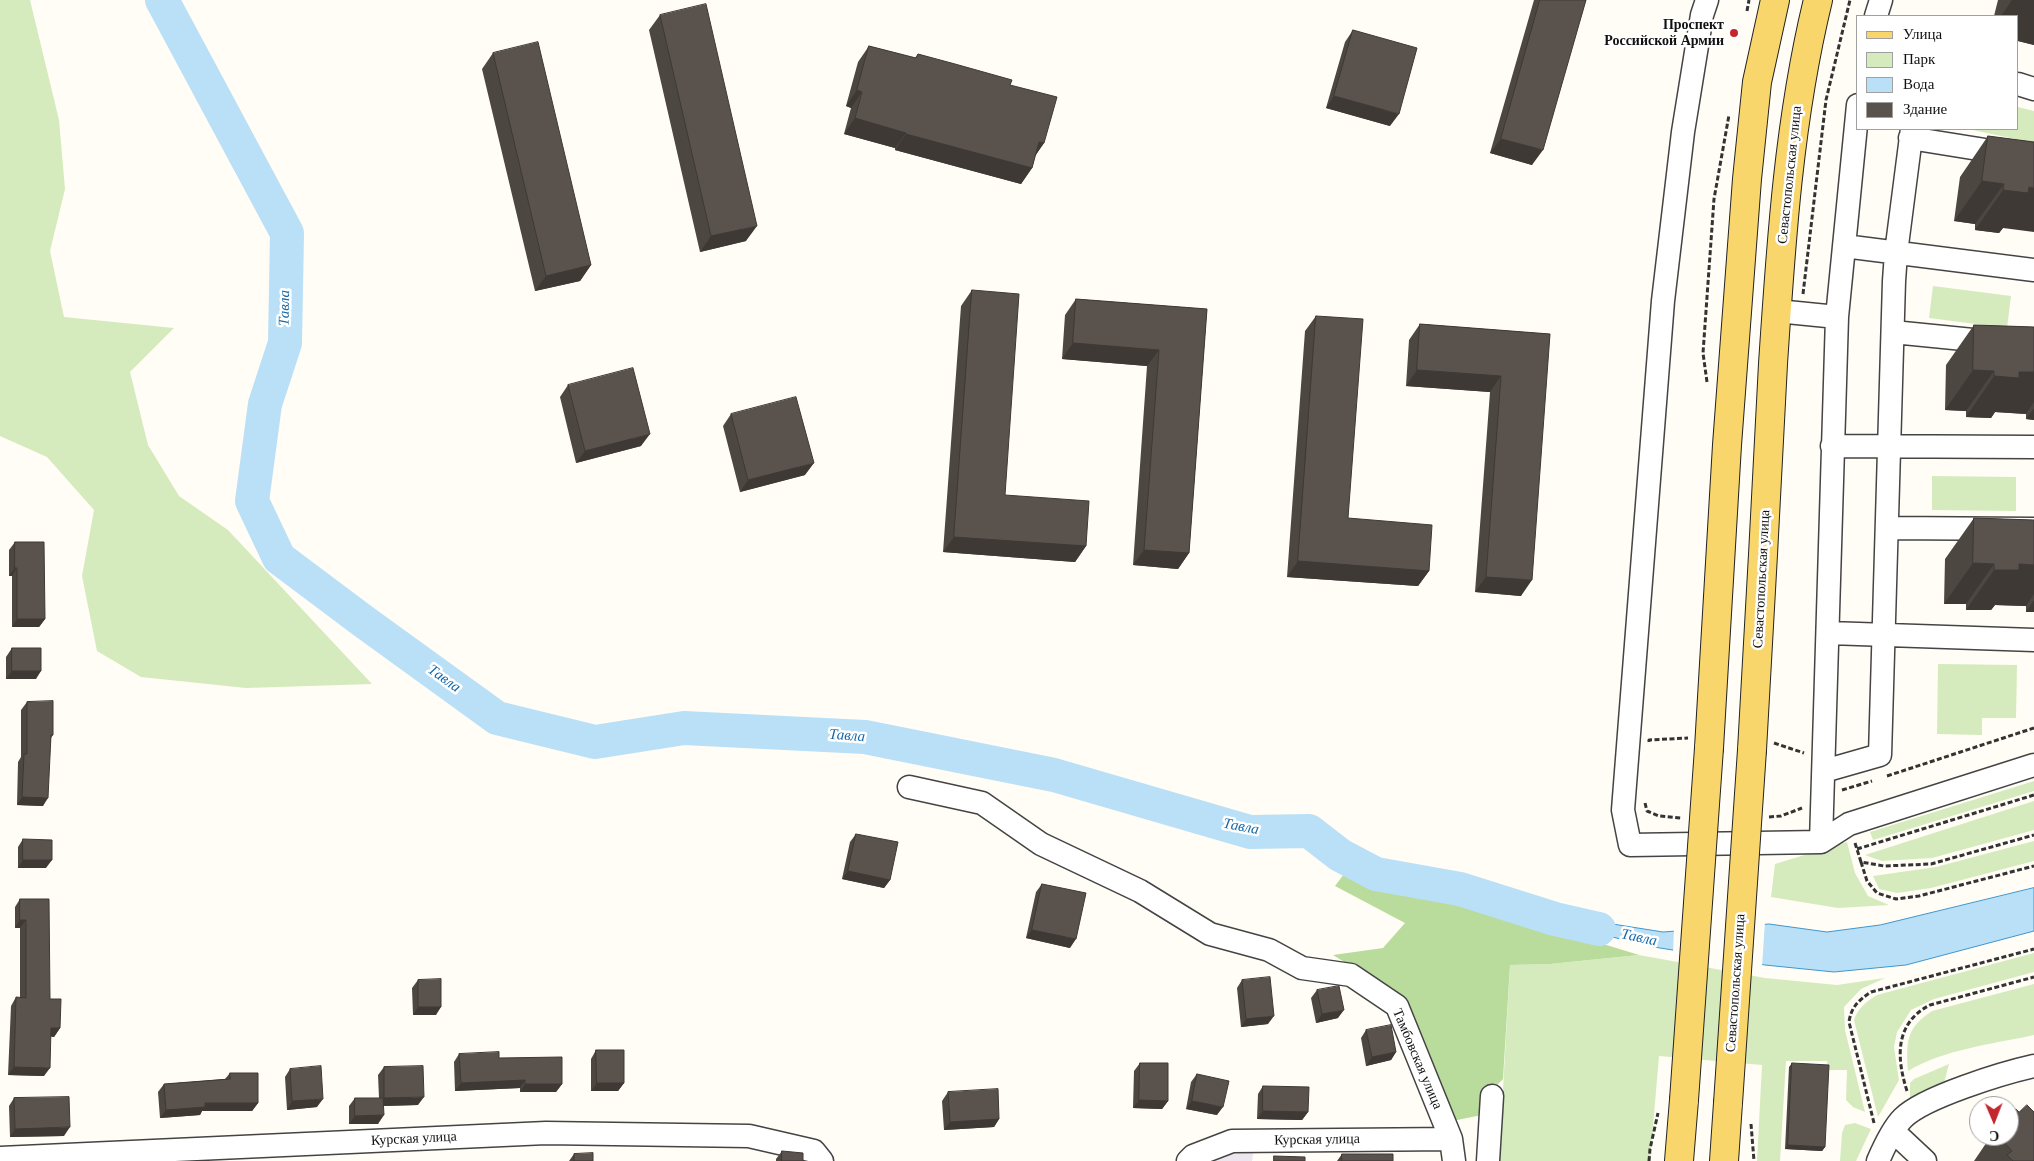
<!DOCTYPE html>
<meta charset="utf-8">
<style>
body{margin:0}
#map{position:relative;width:2034px;height:1161px;overflow:hidden;background:#fffdf5;font-family:"Times New Roman",serif}
canvas{display:block}
.legend{position:absolute;left:1856px;top:15px;width:162px;height:115px;box-sizing:border-box;background:#fff;border:1px solid #a0a0a0;margin:0;padding:6px 9px;list-style:none;font-size:15px;color:#111}
.legend li{display:flex;align-items:center;gap:10px;height:25px}
.legend b{width:25px;border:1px solid #a0a0a0}
.north{position:absolute;left:1969px;top:1096px;width:50px;height:50px;box-sizing:border-box;background:#fff;border:1px solid #a0a0a0;border-radius:50%;rotate:179deg;font-size:14px;font-weight:700;line-height:20px;text-align:center;color:#111}
.north::after{content:'';display:block;margin:auto;width:18px;height:22px;background:#c4262e;clip-path:polygon(50% 0,100% 100%,50% 72%,0 100%)}
</style>
<div id="map">
<canvas width="2034" height="1161"></canvas>
<ul class="legend">
<li><b style="height:6px;background:#f9d66b"></b>Улица</li>
<li><b style="height:14px;background:#d5ebbd"></b>Парк</li>
<li><b style="height:14px;background:#b9e0f7"></b>Вода</li>
<li><b style="height:14px;background:#5a524d"></b>Здание</li>
</ul>
<div class="north">С</div>
</div>
<script>
const context = document.querySelector('canvas').getContext('2d');
context.lineJoin = 'round';
function fill(path, color) {
  context.fillStyle = color;
  context.fill(path, 'evenodd');
}
function stroke(path, color, width, dash) {
  context.strokeStyle = color;
  context.lineWidth = width;
  context.lineCap = dash ? 'butt' : 'round';
  context.setLineDash(dash || []);
  context.stroke(path);
}
function drawText(font, color, halo, rows, align = 'center') {
  context.font = font + ' "Times New Roman",serif';
  context.lineWidth = 5;
  context.setLineDash([]);
  context.textBaseline = 'middle';
  context.strokeStyle = halo;
  context.fillStyle = color;
  for (const [text, x, y, turn = 0] of rows) {
    context.save();
    context.translate(x, y);
    context.rotate((+turn || 0) * Math.PI / 180);
    context.textAlign = isNaN(turn) ? turn : align;
    if (halo) context.strokeText(text, 0, 0);
    context.fillText(text, 0, 0);
    context.restore();
  }
}
fill(new Path2D(`
 M 1254,1149 L 1252,1161 L 1208,1161 L 1236,1153 Z`), '#eee6ef');
fill(new Path2D(`
 M 0,0 L 30,0 L 59,120 L 65,189 L 50,251 L 64,317 L 174,328 L 130,372 L 148,445 L 179,496 L 228,530 L 372,684 L 246,688 L 141,677 L 97,651 L 82,576 L 94,510 L 47,457 L 0,436 Z
 M 2018,107 L 2034,111 L 2034,143 L 1968,129 L 2018,129 Z
 M 1933,286 L 2011,296 L 2007,328 L 1929,318 Z
 M 1932,476 L 2016,477 L 2016,511 L 1932,510 Z
 M 1938,664 L 2017,665 L 2016,718 L 1982,718 L 1982,735 L 1937,734 Z
 M 2034,781 L 2034,791 L 1873,840 L 1870,832 Z
 M 2034,801 L 2034,830 L 1932,858 L 1882,861 L 1865,855 Z
 M 2034,841 L 2034,861 L 1931,888 L 1897,893 L 1879,889 L 1873,876 L 1936,867 Z
 M 1847,842 L 1855,873 L 1868,896 L 1889,905 L 1838,908 L 1771,897 L 1775,864 Z
 M 2034,953 L 2034,972 L 1934,999 L 1911,1010 L 1897,1032 L 1894,1047 L 1899,1080 L 1878,1117 L 1854,1020 C 1858,1008 1866,1002 1877,995 Z
 M 1639,955 L 1765,978 L 1837,985 L 1885,978 L 1861,989 L 1844,1007 L 1845,1030 L 1865,1112 L 1853,1107 L 1846,1100 L 1847,1070 L 1828,1070 L 1827,1061 L 1786,1061 L 1780,1161 L 1757,1161 L 1762,1065 L 1659,1056 L 1650,1161 L 1499,1161 L 1510,965 L 1550,964 Z
 M 2034,984 L 2034,1035 C 1993,1044 1945,1049 1908,1071 C 1906,1042 1906,1028 1932,1011 Z
 M 1949,1064 L 1944,1083 L 1910,1098 L 1910,1083 L 1914,1079 Z
 M 1855,1123 L 1871,1129 L 1856,1161 L 1840,1161 L 1842,1133 L 1845,1125 Z`), '#d5ebbd');
fill(new Path2D(`
 M 1344,874 L 1473,904 L 1639,955 L 1550,964 L 1510,965 L 1503,1079 L 1498,1084 L 1482,1115 L 1452,1121 L 1393,992 L 1333,955 L 1383,948 L 1405,923 L 1335,886 Z`), '#b9dc9c');
const water = new Path2D(`
 M 2034,888 L 2034,931 L 1906,965 L 1834,972 L 1765,965 L 1654,947 L 1587,931 L 1555,919 L 1600,922 L 1663,932 L 1769,924 L 1827,932 L 1880,925 Z`);
fill(water, '#b9e0f7');
stroke(water, '#3f96cf', 1);
fill(new Path2D(`
 M 1765,921 L 1762,967 L 1673,953 L 1674,928 Z`), '#fffdf5');
stroke(new Path2D(`
 M 162,0 L 287,233 L 285,343 L 265,404 L 252,501 L 279,558 L 363,621 L 497,718 L 595,742 L 684,728 L 865,737 L 1054,775 L 1250,832 L 1309,831 L 1340,855 L 1376,874 L 1460,889 L 1555,919 L 1599,929`), '#b9e0f7', 34);
const minor = new Path2D(`
 M 1707,0 L 1702,15 L 1683,132 L 1663,301 L 1623,810 L 1630,845 L 1821,842 L 1849,824 L 2034,765
 M 1876,16 L 1881,0
 M 2018,84 L 2034,89
 M 1910,138 L 2034,158
 M 1844,246 L 2034,270
 M 1777,311 L 1837,317
 M 1893,332 L 2034,346
 M 1832,446 L 2034,447
 M 1887,528 L 2034,529
 M 1829,633 L 2034,640
 M 1824,771 L 1880,755 L 1894,281 L 1896,253 L 1912,129
 M 909,787 L 982,803 L 1041,844 L 1140,891 L 1210,934 L 1269,950 L 1302,968 L 1351,975 L 1397,1006 L 1451,1139 L 1454,1161
 M 1821,842 L 1837,317 L 1858,105
 M 1894,1132 L 1925,1161
 M 0,1158 L 546,1133 L 749,1136 L 814,1151 L 822,1161
 M 1188,1161 L 1193,1156 L 1232,1141 L 1451,1139
 M 1488,1161 L 1492,1096
 M 1878,1161 C 1884,1147 1892,1129 1903,1118 C 1924,1097 2003,1073 2034,1066`);
const major = new Path2D(`
 M 1709,748 L 1727,445 L 1747,179 L 1757,82 L 1775,0
 M 1752,750 C 1760,621 1766,493 1773,364 C 1781,242 1789,119 1818,0
 M 1679,1161 L 1684,1100
 M 1724,1161 L 1728,1103`);
stroke(minor, '#444', 25);
stroke(major, '#222', 30);
stroke(new Path2D(`
 M 1747,11 L 1749,0
 M 1803,294 L 1826,100 L 1850,0
 M 1707,382 L 1703,353 L 1714,199 L 1729,115
 M 1649,742 L 1649,740 L 1688,738
 M 1774,743 L 1804,753
 M 1887,776 L 2034,728
 M 1842,790 L 1872,781
 M 1645,803 L 1647,811 L 1659,816 L 1681,818
 M 1769,817 L 1781,816 L 1802,808
 M 1855,843 L 1861,862 L 1884,866 L 1931,864 L 2034,835
 M 1857,849 L 2034,795
 M 1861,862 L 1867,881 L 1877,893 L 1896,899 L 1919,896 L 2034,866
 M 1907,1091 C 1896,1057 1895,1023 1930,1005 L 2034,977
 M 1874,1123 L 1849,1022 C 1851,1007 1859,1000 1871,992 L 2034,949
 M 1751,1124 L 1754,1161
 M 1649,1161 L 1650,1149 L 1658,1113`), '#333', 3, [5, 2.5]);
stroke(minor, '#fff', 22);
stroke(major, '#f9d66b', 28);
const majorBridge = new Path2D(`
 M 1684,1100 L 1709,748
 M 1728,1103 L 1752,750`);
stroke(majorBridge, '#222', 30, []);
stroke(majorBridge, '#f9d66b', 28);
fill(new Path2D(`
 M 1534,0 L 1586,0 L 1532,165 L 1490,153 Z
 M 1998,0 L 2034,0 L 2034,45 L 2018,41 L 2018,16 L 1994,16 Z
 M 660,15 L 746,241 L 700,252 L 649,30 Z
 M 1353,30 L 1390,126 L 1326,108 L 1345,42 Z
 M 869,46 L 915,58 L 918,54 L 1010,85 L 1044,143 L 1035,156 L 1032,168 L 1021,184 L 895,150 L 895,148 L 844,134 L 851,108 L 846,106 L 858,62 Z
 M 493,53 L 591,265 L 580,281 L 535,291 L 482,69 Z
 M 1988,136 L 2034,142 L 2003,228 L 1999,233 L 1975,230 L 1975,224 L 1954,221 L 1960,177 Z
 M 972,290 L 1005,495 L 1086,546 L 1075,562 L 943,552 L 961,306 Z
 M 1076,299 L 1207,309 L 1189,553 L 1178,569 L 1133,565 L 1147,366 L 1062,359 L 1065,315 Z
 M 1316,316 L 1348,518 L 1429,571 L 1418,586 L 1287,577 L 1305,331 Z
 M 1420,324 L 1550,334 L 1521,596 L 1475,592 L 1490,392 L 1406,386 L 1409,340 Z
 M 1974,325 L 2034,327 L 2034,420 L 2026,419 L 2026,414 L 1995,412 L 1991,418 L 1966,417 L 1966,411 L 1945,410 L 1946,365 Z
 M 568,385 L 641,446 L 576,463 L 560,397 Z
 M 731,414 L 805,475 L 740,492 L 723,426 Z
 M 1974,518 L 2034,520 L 2034,612 L 2026,612 L 2026,606 L 1995,605 L 1991,610 L 1966,610 L 1966,604 L 1944,604 L 1945,559 Z
 M 15,542 L 45,619 L 39,627 L 12,627 L 12,576 L 9,576 L 9,550 Z
 M 12,648 L 36,679 L 6,679 L 6,657 Z
 M 27,702 L 53,735 L 51,738 L 43,806 L 17,805 L 18,762 L 21,757 L 21,710 Z
 M 856,834 L 890,880 L 884,888 L 842,879 L 850,842 Z
 M 23,839 L 46,868 L 18,868 L 18,847 Z
 M 1042,884 L 1070,948 L 1026,938 L 1036,892 Z
 M 20,899 L 50,999 L 60,1028 L 54,1037 L 51,1036 L 44,1076 L 8,1075 L 11,1006 L 16,997 L 20,998 L 20,928 L 15,928 L 15,907 Z
 M 418,980 L 436,1015 L 413,1015 L 412,988 Z
 M 1242,980 L 1268,1024 L 1241,1027 L 1237,988 Z
 M 1317,990 L 1338,1018 L 1316,1023 L 1311,998 Z
 M 1366,1030 L 1396,1052 L 1391,1060 L 1366,1066 L 1361,1038 Z
 M 596,1050 L 624,1083 L 618,1091 L 591,1091 L 591,1059 Z
 M 459,1054 L 499,1058 L 562,1084 L 556,1092 L 520,1092 L 520,1088 L 455,1091 L 454,1062 Z
 M 1140,1063 L 1168,1101 L 1162,1109 L 1133,1108 L 1134,1071 Z
 M 1792,1063 L 1825,1147 L 1822,1151 L 1785,1149 L 1789,1067 Z
 M 384,1067 L 418,1105 L 384,1106 L 378,1124 L 349,1124 L 349,1106 L 355,1098 L 379,1098 L 378,1075 Z
 M 290,1069 L 317,1107 L 287,1110 L 285,1077 Z
 M 230,1073 L 258,1103 L 252,1111 L 202,1111 L 200,1115 L 160,1118 L 158,1092 L 164,1084 L 225,1079 Z
 M 1197,1074 L 1217,1115 L 1186,1109 L 1191,1082 Z
 M 1263,1086 L 1308,1112 L 1302,1120 L 1257,1119 L 1258,1094 Z
 M 948,1092 L 999,1119 L 994,1127 L 944,1130 L 942,1101 Z
 M 14,1098 L 64,1136 L 10,1137 L 9,1106 Z
 M 2019,1112 L 2034,1161 L 1974,1161 L 1991,1136 L 2009,1136 Z
 M 782,1151 L 803,1161 L 776,1161 L 776,1159 Z
 M 574,1154 L 574,1161 L 569,1161 Z
 M 1342,1154 L 1393,1161 L 1337,1161 Z`), '#4d4742');
fill(new Path2D(`
 M 2012,0 L 2034,0 L 2034,45 L 2018,41 L 2018,16 L 2001,16 Z
 M 857,90 L 862,92 L 851,108 L 846,106 Z
 M 1334,96 L 1399,114 L 1390,126 L 1326,108 Z
 M 855,118 L 906,133 L 895,148 L 844,134 Z
 M 906,134 L 1032,168 L 1021,184 L 895,150 Z
 M 1501,139 L 1543,150 L 1532,165 L 1490,153 Z
 M 1039,142 L 1044,143 L 1033,159 Z
 M 1982,181 L 2004,184 L 1975,224 L 1954,221 Z
 M 2029,187 L 2034,188 L 2034,232 L 2003,228 L 1999,233 L 1975,230 L 2003,190 Z
 M 757,226 L 746,241 L 700,252 L 711,236 Z
 M 591,265 L 580,281 L 535,291 L 546,276 Z
 M 1073,343 L 1159,350 L 1147,366 L 1062,359 Z
 M 1417,370 L 1501,376 L 1490,392 L 1406,386 Z
 M 1973,370 L 1994,371 L 1966,411 L 1945,410 Z
 M 2019,372 L 2034,372 L 2034,402 L 2026,414 L 1995,412 L 1991,418 L 1966,417 L 1994,376 Z
 M 2034,408 L 2034,420 L 2026,419 Z
 M 650,434 L 641,446 L 576,463 L 585,451 Z
 M 814,463 L 805,475 L 740,492 L 748,480 Z
 M 954,537 L 1086,546 L 1075,562 L 943,552 Z
 M 1144,550 L 1189,553 L 1178,569 L 1133,565 Z
 M 1298,561 L 1429,571 L 1418,586 L 1287,577 Z
 M 1973,563 L 1994,564 L 1966,604 L 1944,604 Z
 M 2019,564 L 2034,565 L 2034,594 L 2026,606 L 1995,605 L 1991,610 L 1966,610 L 1994,570 Z
 M 15,568 L 17,568 L 12,576 L 9,576 Z
 M 1486,577 L 1532,580 L 1521,596 L 1475,592 Z
 M 2034,600 L 2034,612 L 2026,612 Z
 M 17,619 L 45,619 L 39,627 L 12,627 Z
 M 12,671 L 41,671 L 36,679 L 6,679 Z
 M 22,797 L 48,798 L 43,806 L 17,805 Z
 M 23,860 L 52,860 L 46,868 L 18,868 Z
 M 848,871 L 890,880 L 884,888 L 842,879 Z
 M 20,920 L 26,920 L 20,928 L 15,928 Z
 M 1032,930 L 1076,939 L 1070,948 L 1026,938 Z
 M 418,1007 L 441,1007 L 436,1015 L 413,1015 Z
 M 1344,1010 L 1338,1018 L 1316,1023 L 1322,1014 Z
 M 1274,1016 L 1268,1024 L 1241,1027 L 1246,1019 Z
 M 51,1028 L 60,1028 L 54,1037 L 45,1036 Z
 M 1396,1052 L 1391,1060 L 1366,1066 L 1372,1057 Z
 M 14,1067 L 50,1068 L 44,1076 L 8,1075 Z
 M 525,1080 L 520,1088 L 455,1091 L 461,1083 Z
 M 597,1083 L 624,1083 L 618,1091 L 591,1091 Z
 M 525,1084 L 562,1084 L 556,1092 L 520,1092 Z
 M 424,1097 L 418,1105 L 379,1106 L 384,1098 Z
 M 323,1099 L 317,1107 L 287,1110 L 292,1101 Z
 M 1139,1100 L 1168,1101 L 1162,1109 L 1133,1108 Z
 M 1192,1101 L 1223,1107 L 1217,1115 L 1186,1109 Z
 M 205,1103 L 258,1103 L 252,1111 L 202,1111 L 200,1115 L 160,1118 L 166,1110 Z
 M 1263,1111 L 1308,1112 L 1302,1120 L 1257,1119 Z
 M 384,1115 L 378,1124 L 349,1124 L 355,1116 Z
 M 999,1119 L 994,1127 L 944,1130 L 950,1122 Z
 M 70,1127 L 64,1136 L 10,1137 L 15,1129 Z
 M 1788,1145 L 1825,1147 L 1822,1151 L 1785,1149 Z`), '#3f3936');
const building = new Path2D(`
 M 1540,0 L 1586,0 L 1543,150 L 1501,139 Z
 M 706,4 L 757,226 L 711,236 L 660,15 Z
 M 1353,30 L 1417,48 L 1399,114 L 1334,96 Z
 M 538,42 L 591,265 L 546,276 L 493,53 Z
 M 869,46 L 916,58 L 918,54 L 955,64 L 1012,80 L 1010,85 L 1057,97 L 1044,143 L 1039,142 L 1032,168 L 906,134 L 906,133 L 855,118 L 862,92 L 857,90 Z
 M 1988,136 L 2034,142 L 2034,188 L 2029,187 L 2028,193 L 2003,190 L 2004,184 L 1982,181 Z
 M 972,290 L 1019,294 L 1005,495 L 1089,501 L 1086,546 L 954,537 Z
 M 1076,299 L 1207,309 L 1189,553 L 1144,550 L 1159,350 L 1073,343 Z
 M 1316,316 L 1363,319 L 1348,518 L 1432,525 L 1429,571 L 1298,561 Z
 M 1420,324 L 1550,334 L 1532,580 L 1486,577 L 1501,376 L 1417,370 Z
 M 1974,325 L 2034,327 L 2034,372 L 2019,372 L 2019,378 L 1994,376 L 1994,371 L 1973,370 Z
 M 633,368 L 650,434 L 585,451 L 568,385 Z
 M 796,397 L 814,463 L 748,480 L 731,414 Z
 M 1974,518 L 2034,520 L 2034,565 L 2019,564 L 2019,570 L 1994,570 L 1994,564 L 1973,563 Z
 M 15,542 L 44,542 L 45,619 L 17,619 L 17,568 L 15,568 Z
 M 12,648 L 41,648 L 41,671 L 12,671 Z
 M 53,701 L 53,735 L 51,735 L 48,798 L 22,797 L 24,754 L 27,754 L 27,702 Z
 M 856,834 L 898,842 L 890,880 L 848,871 Z
 M 23,839 L 52,840 L 52,860 L 23,860 Z
 M 1042,884 L 1086,893 L 1076,939 L 1032,930 Z
 M 20,899 L 49,899 L 50,999 L 61,999 L 60,1028 L 51,1028 L 50,1068 L 14,1067 L 16,997 L 26,998 L 26,920 L 20,920 Z
 M 1270,977 L 1274,1016 L 1246,1019 L 1242,980 Z
 M 441,979 L 441,1007 L 418,1007 L 418,980 Z
 M 1339,986 L 1344,1010 L 1322,1014 L 1317,990 Z
 M 1391,1025 L 1396,1052 L 1372,1057 L 1366,1030 Z
 M 596,1050 L 624,1050 L 624,1083 L 597,1083 Z
 M 499,1052 L 499,1058 L 562,1057 L 562,1084 L 525,1084 L 525,1080 L 461,1083 L 459,1054 Z
 M 1140,1063 L 1168,1063 L 1168,1101 L 1139,1100 Z
 M 1792,1063 L 1829,1065 L 1825,1147 L 1788,1145 Z
 M 321,1066 L 323,1099 L 292,1101 L 290,1069 Z
 M 423,1066 L 424,1097 L 384,1098 L 384,1067 Z
 M 230,1073 L 258,1073 L 258,1103 L 205,1103 L 205,1107 L 166,1110 L 164,1084 L 230,1079 Z
 M 1197,1074 L 1229,1081 L 1223,1107 L 1192,1101 Z
 M 1263,1086 L 1309,1087 L 1308,1112 L 1263,1111 Z
 M 998,1089 L 999,1119 L 950,1122 L 948,1092 Z
 M 69,1097 L 70,1127 L 15,1129 L 14,1098 Z
 M 355,1098 L 383,1098 L 384,1115 L 355,1116 Z
 M 2027,1105 L 2034,1112 L 2034,1161 L 2013,1161 L 2007,1155 L 2012,1151 L 1998,1136 L 2009,1136 L 2009,1115 L 2016,1109 L 2019,1112 Z
 M 782,1151 L 803,1153 L 803,1161 L 782,1161 Z
 M 593,1153 L 593,1161 L 574,1161 L 574,1154 Z
 M 1342,1154 L 1393,1154 L 1393,1161 L 1342,1161 Z
 M 1274,1156 L 1305,1157 L 1305,1161 L 1274,1161 Z`);
fill(building, '#5a524d');
stroke(building, '#3f3936', 1);
for (const [x, y, r, color] of [
 [1734,33,5,"#c4262e"]
]) {
  const dot = new Path2D();
  dot.arc(x, y, r, 0, 2 * Math.PI);
  context.fillStyle = color;
  context.fill(dot);
  stroke(dot, '#fff', 2);
}
drawText('bold 14px', '#111', '#fff', [
 ["Проспект",1724,25],
 ["Российской Армии",1724,41]
], 'right');
drawText('14px', '#111', '#fff', [
 ["Севастопольская улица",1790,175,-84],
 ["Севастопольская улица",1762,579,-87],
 ["Севастопольская улица",1736,983,-86],
 ["Тамбовская улица",1417,1059,67],
 ["Курская улица",414,1139,-3],
 ["Курская улица",1317,1140,-1]
]);
drawText('italic 15px', '#1768a6', '#fff', [
 ["Тавла",285,308,-89],
 ["Тавла",444,679,36],
 ["Тавла",847,736,4],
 ["Тавла",1241,827,11],
 ["Тавла",1639,938,12]
]);
</script>
